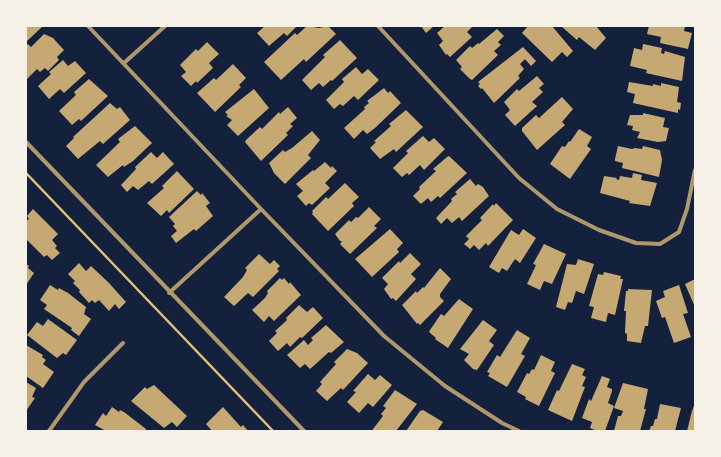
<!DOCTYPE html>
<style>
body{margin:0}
#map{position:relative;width:721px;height:457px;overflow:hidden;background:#14213d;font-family:"Source Sans 3",sans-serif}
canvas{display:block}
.frame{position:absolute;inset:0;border:27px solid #f6f1e7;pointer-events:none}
</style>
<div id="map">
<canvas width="721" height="457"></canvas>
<div class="frame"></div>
</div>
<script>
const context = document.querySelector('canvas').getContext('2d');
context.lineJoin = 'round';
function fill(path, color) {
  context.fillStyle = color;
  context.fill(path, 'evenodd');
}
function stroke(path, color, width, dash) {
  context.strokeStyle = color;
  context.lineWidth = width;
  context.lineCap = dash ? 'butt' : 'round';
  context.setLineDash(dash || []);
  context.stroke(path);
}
fill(new Path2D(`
 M 26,26 L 42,27 L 26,42 Z
 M 265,26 L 297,26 L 287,36 L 284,33 L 269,46 L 257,33 Z
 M 307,26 L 319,28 L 328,26 L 336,34 L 306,62 L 304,59 L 281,80 L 264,62 L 295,33 L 297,35 Z
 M 421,26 L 434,26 L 426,33 Z
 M 445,26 L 473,26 L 467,32 L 472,37 L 450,57 L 447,54 L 446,55 L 439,45 L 443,41 L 437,33 Z
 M 528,26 L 552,26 L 573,51 L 567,57 L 562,52 L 552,62 L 522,33 Z
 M 561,26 L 596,26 L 606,38 L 595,50 L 579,37 L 577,40 Z
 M 649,26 L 685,26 L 684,31 L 692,33 L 688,49 L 660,43 L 661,37 L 647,34 Z
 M 497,29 L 504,36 L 498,42 L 501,45 L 494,51 L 498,55 L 472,80 L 470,79 L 460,69 L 462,67 L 456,60 L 470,46 L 472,48 L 478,43 L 479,44 Z
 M 44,34 L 53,38 L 64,50 L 57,57 L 59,60 L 48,71 L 45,68 L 40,72 L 37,69 L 26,80 L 26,46 L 28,44 L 31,47 Z
 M 340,40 L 357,58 L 332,81 L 331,80 L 323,87 L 319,83 L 311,90 L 302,80 L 325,57 L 323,55 Z
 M 207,42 L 219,54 L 209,63 L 213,68 L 197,83 L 196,81 L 191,86 L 181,76 L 186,72 L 180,65 L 196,49 L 198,51 Z
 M 643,44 L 662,48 L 661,53 L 664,54 L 665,51 L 685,57 L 682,81 L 646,73 L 647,70 L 630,66 L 634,48 L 642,50 Z
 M 523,47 L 536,61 L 531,66 L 525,59 L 520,64 L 524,69 L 518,76 L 520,78 L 494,103 L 482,88 L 481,89 L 478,86 L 480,84 L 478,82 Z
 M 63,60 L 68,66 L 75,61 L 86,73 L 64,93 L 60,89 L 49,99 L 38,86 L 51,74 L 49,72 Z
 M 233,64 L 246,78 L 239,85 L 241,87 L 215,112 L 197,93 L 214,78 L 216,80 Z
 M 356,67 L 362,74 L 368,69 L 379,80 L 358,100 L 354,96 L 343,106 L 340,104 L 334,109 L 326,100 L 344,82 L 342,79 Z
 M 537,76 L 544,84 L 539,88 L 543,92 L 532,102 L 537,106 L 515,126 L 505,115 L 510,110 L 504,102 L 517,89 L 519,91 Z
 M 89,79 L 108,96 L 81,121 L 79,119 L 72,125 L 59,111 L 76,95 L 74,92 Z
 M 629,82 L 653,86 L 653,84 L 661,86 L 661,83 L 679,87 L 677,102 L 681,103 L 680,110 L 678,109 L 678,113 L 633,103 L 635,94 L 627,92 Z
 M 384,88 L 388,93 L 390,91 L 401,103 L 375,128 L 367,134 L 363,130 L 354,139 L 344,128 L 365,109 L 364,107 L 369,103 L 367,101 Z
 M 254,89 L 269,108 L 238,136 L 227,125 L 232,120 L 226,116 L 228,115 L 225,112 Z
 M 562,97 L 573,109 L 562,122 L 565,125 L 537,150 L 522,131 L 522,128 L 536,115 L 539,118 Z
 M 110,103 L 117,109 L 120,107 L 130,120 L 103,144 L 100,141 L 78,159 L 66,146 L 74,138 L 73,137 Z
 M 288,107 L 297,118 L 290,124 L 293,126 L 286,133 L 288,135 L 261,161 L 245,142 L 246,140 L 260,127 L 262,129 L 279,112 L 280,114 Z
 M 406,110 L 423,127 L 396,152 L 394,149 L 380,159 L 370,148 L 376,142 L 374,141 L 391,126 L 389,124 Z
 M 643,113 L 665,118 L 663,127 L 669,128 L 666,141 L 658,142 L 637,138 L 640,132 L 632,130 L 633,126 L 627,125 L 630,115 L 643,115 Z
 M 135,126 L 152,143 L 133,161 L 124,167 L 123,165 L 108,177 L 96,165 L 120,142 L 118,139 Z
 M 579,129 L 592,137 L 587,146 L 591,149 L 570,179 L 550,164 L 562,146 L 565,147 L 569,141 L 570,142 Z
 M 312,131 L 320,140 L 308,155 L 311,158 L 285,184 L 274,173 L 269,163 L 283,150 L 285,152 L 292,148 Z
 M 423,136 L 429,142 L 434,138 L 445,149 L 424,170 L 420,165 L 409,175 L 407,173 L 402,177 L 393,168 L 408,153 L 406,151 Z
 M 618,146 L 632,149 L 635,148 L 642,149 L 643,146 L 660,150 L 662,160 L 659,177 L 622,168 L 623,163 L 615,161 L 615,159 Z
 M 151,152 L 157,158 L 163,152 L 174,164 L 152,184 L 149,181 L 138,190 L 133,186 L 127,192 L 121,185 L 136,169 L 135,167 Z
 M 449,156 L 467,173 L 440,198 L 438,196 L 431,202 L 428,198 L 421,204 L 413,196 L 420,189 L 419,187 L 436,171 L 433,169 L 447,157 Z
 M 325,162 L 331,168 L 332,166 L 337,171 L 325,183 L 330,188 L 312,205 L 309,203 L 306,206 L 297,196 L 303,191 L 296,184 L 313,170 L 314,171 Z
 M 177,171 L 194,189 L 169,213 L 167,210 L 161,216 L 147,203 L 164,188 L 162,186 Z
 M 633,173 L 642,175 L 641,180 L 657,183 L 650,206 L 629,203 L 630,201 L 600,193 L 604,176 L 617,178 L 616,179 L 619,180 L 620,176 L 632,178 Z
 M 470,179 L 476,186 L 478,184 L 483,187 L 489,196 L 462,221 L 459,217 L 452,223 L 447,218 L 441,224 L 436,218 L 452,201 L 451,199 L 457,194 L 455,192 Z
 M 345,183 L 359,197 L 352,203 L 354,206 L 328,231 L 312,214 L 313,212 L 312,211 L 326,197 L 328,199 Z
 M 197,191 L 201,195 L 202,193 L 210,203 L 206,206 L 213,216 L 196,231 L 194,229 L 176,243 L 171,236 L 177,231 L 173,226 L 175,224 L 169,217 Z
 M 496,203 L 513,220 L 488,246 L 486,243 L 479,250 L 474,245 L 470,249 L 464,244 L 469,239 L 466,236 L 482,220 L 480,218 L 493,204 L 494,206 Z
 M 369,207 L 381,219 L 374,226 L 377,228 L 350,254 L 340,244 L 342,241 L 340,241 L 335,234 L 349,220 L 351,222 L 356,217 L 358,218 Z
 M 33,209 L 58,234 L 52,240 L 57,246 L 55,248 L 60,253 L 52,260 L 47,255 L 44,257 L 26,239 L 26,221 L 29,219 L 27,216 Z
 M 390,229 L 403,243 L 397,249 L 399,252 L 372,277 L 355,259 Z
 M 523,229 L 536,238 L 520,263 L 515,259 L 507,271 L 502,268 L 499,273 L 489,267 L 511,230 L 519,235 Z
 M 544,244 L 566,254 L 552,284 L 544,281 L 540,290 L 527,284 L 536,265 L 533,264 Z
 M 410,253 L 421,264 L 411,274 L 416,279 L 396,301 L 393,298 L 391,299 L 384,289 L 388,284 L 382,278 L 399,261 L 400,263 Z
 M 259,254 L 270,264 L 274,260 L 280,266 L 277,269 L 279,271 L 253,297 L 248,293 L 234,306 L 224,297 L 243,277 L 247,270 L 245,268 Z
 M 578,259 L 594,264 L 584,294 L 576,291 L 572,303 L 568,302 L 565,310 L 556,307 L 567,264 L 576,265 Z
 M 79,263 L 86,271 L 91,266 L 109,283 L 126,302 L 119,309 L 115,304 L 109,311 L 99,300 L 95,303 L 92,300 L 89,303 L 79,292 L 80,290 L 73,283 L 75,281 L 68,274 Z
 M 26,264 L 29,266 L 28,268 L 34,273 L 26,285 Z
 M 440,268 L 451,279 L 440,294 L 440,297 L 444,301 L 420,325 L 418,323 L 417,324 L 402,305 L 416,291 L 417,293 L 423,287 L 424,288 Z
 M 604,272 L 621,276 L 620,279 L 623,279 L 615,315 L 608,313 L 606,322 L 591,318 L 594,307 L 589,306 L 598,274 L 603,275 Z
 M 280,278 L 282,280 L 284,278 L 289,284 L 290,282 L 301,295 L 274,321 L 269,316 L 264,322 L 252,310 L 265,298 L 268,293 L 267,291 Z
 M 695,279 L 695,307 L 685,284 Z
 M 50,285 L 58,290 L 59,288 L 68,293 L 86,307 L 84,314 L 91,319 L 79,336 L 71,330 L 72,328 L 44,309 L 47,305 L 40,300 Z
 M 679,285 L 688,313 L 683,314 L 691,337 L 674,343 L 665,317 L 662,318 L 656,301 L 665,297 L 663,291 Z
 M 628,289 L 652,290 L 648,326 L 645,326 L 641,343 L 627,341 L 627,334 L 625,333 L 626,311 L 624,311 L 626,291 L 628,291 Z
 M 459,299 L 473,309 L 448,348 L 435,339 L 436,338 L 429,332 L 430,330 L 441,314 L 444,316 Z
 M 299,305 L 307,312 L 313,307 L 323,318 L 302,338 L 300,337 L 290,347 L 287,343 L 278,351 L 269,341 L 277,333 L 275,331 L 285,322 L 287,320 L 286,318 Z
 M 48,319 L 77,340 L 66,355 L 63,353 L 57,358 L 27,335 L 37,322 L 43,326 Z
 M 483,320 L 497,330 L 489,341 L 494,345 L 477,370 L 473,369 L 464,360 L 469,354 L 460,349 Z
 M 326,325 L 344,342 L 331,353 L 329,352 L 310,369 L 305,364 L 300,368 L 287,355 L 304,340 L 308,345 L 313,340 L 311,338 Z
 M 517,330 L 530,338 L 521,354 L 525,356 L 507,387 L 488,376 L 490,373 L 487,372 L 497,355 L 500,357 Z
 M 26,345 L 43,355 L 42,357 L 46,360 L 43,364 L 54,372 L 43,388 L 26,376 Z
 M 347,349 L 357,353 L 368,363 L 343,390 L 341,388 L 327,401 L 316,391 L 322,384 L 320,382 L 336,364 L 334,362 Z
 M 541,355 L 555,362 L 551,371 L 555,373 L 539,406 L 525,399 L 526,397 L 517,392 L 527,373 L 529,374 L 532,369 L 534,370 Z
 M 572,364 L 585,369 L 582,375 L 586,377 L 582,386 L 585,387 L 572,421 L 548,410 L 557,390 L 559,391 Z
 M 368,374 L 375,380 L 380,375 L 392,385 L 373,407 L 368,403 L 359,413 L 347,402 L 356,392 L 353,391 Z
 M 602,376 L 610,379 L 607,387 L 612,389 L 612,391 L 608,403 L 614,406 L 605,431 L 597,431 L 590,428 L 592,422 L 582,418 L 589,399 L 591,401 Z
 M 26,382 L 36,388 L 32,397 L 35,398 L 26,411 Z
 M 623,383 L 648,389 L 644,409 L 646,409 L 640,431 L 614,431 L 618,416 L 621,416 L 623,411 L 614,408 Z
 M 154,385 L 187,416 L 177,427 L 172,422 L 164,428 L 131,401 L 145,387 L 147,389 Z
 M 395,390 L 417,404 L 396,431 L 373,431 L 373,429 L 383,416 L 381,414 L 386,408 L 383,406 Z
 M 695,403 L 695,431 L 687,431 L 692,411 Z
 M 660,404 L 681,408 L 675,431 L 649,431 L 651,426 L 653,426 L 655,419 L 657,419 Z
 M 112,407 L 119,412 L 120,410 L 124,412 L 146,429 L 145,431 L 106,431 L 95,425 L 103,413 L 106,416 Z
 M 223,407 L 241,427 L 243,425 L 248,431 L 212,431 L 206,424 Z
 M 423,410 L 443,422 L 437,431 L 406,431 L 420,411 Z`), '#c6a872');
stroke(new Path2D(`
 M 26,173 L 273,431`), '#e5c07b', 2.5);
stroke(new Path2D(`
 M 88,26 L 261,209 L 384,336 L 445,386 L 502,423 L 519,431
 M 378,26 L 519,178 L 557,209 L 599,230 L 636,243 L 660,244 L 679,232 L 687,209 L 695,170
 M 124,63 L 165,26
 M 26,142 L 304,431
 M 169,293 L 261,209
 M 49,431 L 84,382 L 123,343`), '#b1986c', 4);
</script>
